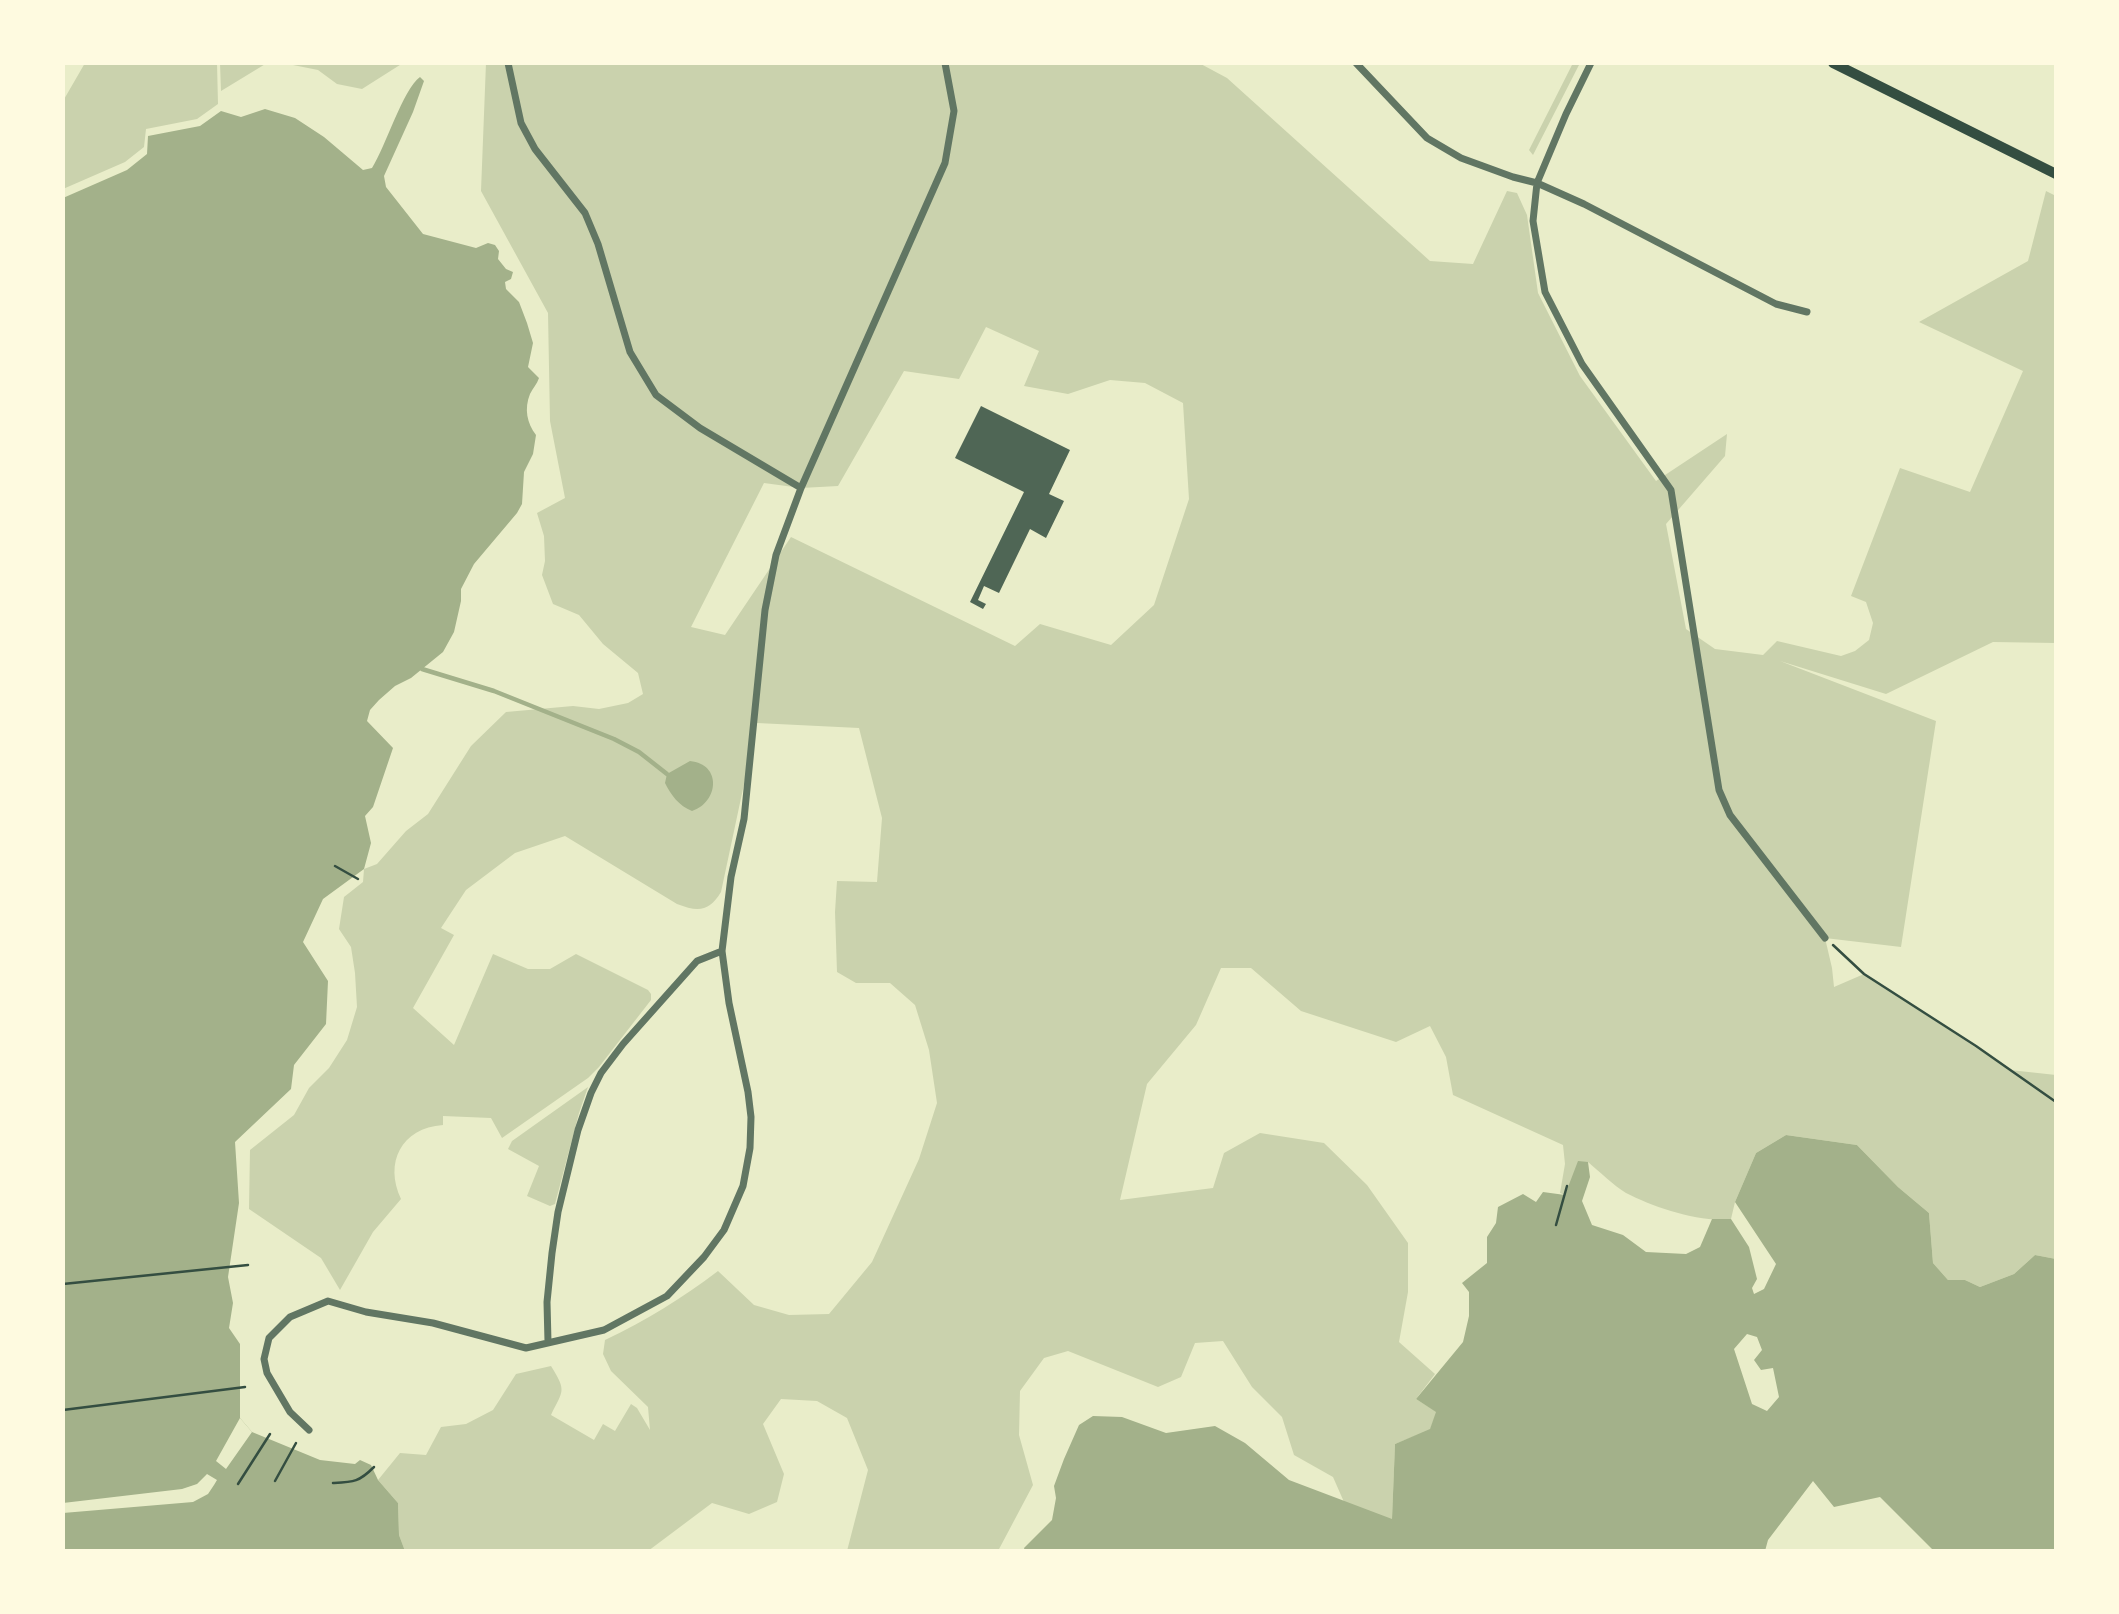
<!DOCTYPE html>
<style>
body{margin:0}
#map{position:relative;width:2119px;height:1614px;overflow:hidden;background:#e9edc9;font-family:"Golos Text",sans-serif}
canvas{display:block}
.frame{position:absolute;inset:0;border:65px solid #fefae0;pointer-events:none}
</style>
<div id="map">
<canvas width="2119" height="1614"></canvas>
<div class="frame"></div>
</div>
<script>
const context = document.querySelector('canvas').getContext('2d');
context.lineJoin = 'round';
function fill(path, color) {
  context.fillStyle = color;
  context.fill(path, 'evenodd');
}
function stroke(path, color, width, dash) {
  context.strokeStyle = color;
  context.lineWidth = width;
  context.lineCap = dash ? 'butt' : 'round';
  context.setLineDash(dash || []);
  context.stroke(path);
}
fill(new Path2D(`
 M 85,63 L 217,63 L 218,104 L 197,119 L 146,129 L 144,147 L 125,162 L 63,189 L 63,101 Z
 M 220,63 L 267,63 L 221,91 Z
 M 283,63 L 403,63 L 362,89 L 337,84 L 318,70 Z
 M 486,63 L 1199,63 L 1227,78 L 1430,261 L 1473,264 L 1507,191 L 1517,193 L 1527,215 L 1538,293 L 1580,376 L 1656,481 L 1727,434 L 1725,456 L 1666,524 L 1686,629 L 1715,649 L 1763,655 L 1777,641 L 1841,656 L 1855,651 L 1869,640 L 1873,623 L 1866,602 L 1851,596 L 1900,468 L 1970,492 L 2023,371 L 1919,322 L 2028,261 L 2046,191 L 2056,196 L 2056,643 L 1993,642 L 1886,694 L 1780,661 L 1936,721 L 1901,947 L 1825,938 L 1832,968 L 1834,987 L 1864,974 L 2010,1070 L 2056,1075 L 2056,1259 L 2035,1255 L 2014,1274 L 1980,1287 L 1965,1280 L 1948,1280 L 1933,1263 L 1929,1213 L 1898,1187 L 1857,1145 L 1786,1135 L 1756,1153 L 1735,1202 L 1731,1219 C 1700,1223 1653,1207 1626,1193 C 1613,1185 1600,1172 1588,1162 L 1565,1195 L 1560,1193 L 1565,1164 L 1563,1145 L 1453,1095 L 1446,1057 L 1430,1026 L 1396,1042 L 1301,1011 L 1251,968 L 1221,968 L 1196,1025 L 1147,1084 L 1120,1200 L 1213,1188 L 1224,1153 L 1260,1133 L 1324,1143 L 1367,1185 L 1408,1243 L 1408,1292 L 1399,1342 L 1435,1374 L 1416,1399 L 1437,1412 L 1430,1430 L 1395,1444 L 1392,1520 L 1344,1502 L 1333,1477 L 1294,1455 L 1282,1417 L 1252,1387 L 1223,1341 L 1195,1343 L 1181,1377 L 1158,1387 L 1068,1351 L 1044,1358 L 1020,1391 L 1019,1435 L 1033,1485 L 998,1551 L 847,1551 L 868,1470 L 847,1418 L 817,1401 L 781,1399 L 763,1424 L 784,1474 L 777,1502 L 749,1514 L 712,1503 L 648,1551 L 405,1551 L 399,1535 L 398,1503 L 378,1480 L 400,1453 L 426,1455 L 441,1427 L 466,1424 L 493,1410 L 516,1374 L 551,1366 C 567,1392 563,1390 551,1415 L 594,1440 L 603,1424 L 615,1431 L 631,1404 L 637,1408 L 650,1430 L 648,1407 L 611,1371 L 603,1354 L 605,1340 C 647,1320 681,1299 718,1271 L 754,1305 L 789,1315 L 829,1314 L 872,1262 L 919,1159 L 937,1103 L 929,1050 L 915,1005 L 890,983 L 856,983 L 837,972 L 835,912 L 837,881 L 877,882 L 882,818 L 859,728 L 757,723 L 721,892 C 709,912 698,912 677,904 L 565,836 L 515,853 L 466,890 L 441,928 L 454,935 L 413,1008 L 454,1045 L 493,954 L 528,969 L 550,969 L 576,954 L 648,990 L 651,994 L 651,1000 L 599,1067 L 588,1078 L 502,1138 L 491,1118 L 443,1116 L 443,1125 C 401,1128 384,1163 401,1199 L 373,1232 L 340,1290 L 321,1258 L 249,1209 L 250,1150 L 294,1115 L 309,1088 L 329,1068 L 347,1040 L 357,1007 L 355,973 L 351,947 L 339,929 L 344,897 L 363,882 L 364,869 L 377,864 L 406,831 L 428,814 L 471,746 L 506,712 L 573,706 L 599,709 L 628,703 L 643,694 L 638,673 L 603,644 L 579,615 L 553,604 L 542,575 L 545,561 L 544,536 L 537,513 L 565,498 L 550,421 L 548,313 L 481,191 ZM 986,327 L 1039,351 L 1024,386 L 1068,394 L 1110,380 L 1145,383 L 1183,403 L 1189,499 L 1154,605 L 1111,645 L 1040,624 L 1015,646 L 791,537 L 725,635 L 691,627 L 764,483 L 801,488 L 838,486 L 904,371 L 959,379 Z
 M 1573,63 L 1580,63 L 1533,155 L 1529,150 Z
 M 588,1087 L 579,1113 L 555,1204 L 550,1206 L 527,1196 L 539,1166 L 508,1149 L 512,1141 Z`), '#cad2ad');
fill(new Path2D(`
 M 420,77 L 424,81 L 413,112 L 384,176 L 386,187 L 423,234 L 476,248 L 488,243 L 495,245 L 499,251 L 498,259 L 506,269 L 513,272 L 511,279 L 505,282 L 506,289 L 519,302 L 527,323 L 533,343 L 528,367 L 539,378 C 537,384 533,388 530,394 C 524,409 527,423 536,435 L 533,454 L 524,472 L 522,504 L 517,513 L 474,564 L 461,589 L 461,601 L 454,632 L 443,652 L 411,678 L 395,686 L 379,700 L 370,710 L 367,721 L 393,748 L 373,807 L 365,816 L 371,843 L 364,869 L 323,899 L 303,942 L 328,981 L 326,1024 L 294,1065 L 291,1089 L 235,1142 L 239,1203 L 228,1277 L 233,1303 L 229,1328 L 240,1344 L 240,1418 L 252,1432 L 320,1460 L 355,1464 L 360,1460 L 371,1465 L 378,1480 L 398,1503 L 399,1535 L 405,1551 L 63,1551 L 63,198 L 127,170 L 147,154 L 148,136 L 200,126 L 221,111 L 241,117 L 265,109 L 295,118 L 324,137 L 363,170 L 372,168 C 386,146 403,89 420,77 Z
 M 690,761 C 722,764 719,802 692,811 C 679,806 671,795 665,783 L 667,774 Z
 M 1786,1135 L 1857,1145 L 1898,1187 L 1929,1213 L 1933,1263 L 1948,1280 L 1965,1280 L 1980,1287 L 2014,1274 L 2035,1255 L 2056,1259 L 2056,1551 L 1934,1551 L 1880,1497 L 1834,1507 L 1813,1481 L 1768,1540 L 1765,1551 L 1025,1551 L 1024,1548 L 1052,1520 L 1056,1498 L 1054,1486 L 1064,1459 L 1079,1425 L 1093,1416 L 1122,1417 L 1166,1433 L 1215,1426 L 1245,1443 L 1289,1480 L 1392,1519 L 1395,1444 L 1430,1429 L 1436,1412 L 1416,1399 L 1463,1342 L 1469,1316 L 1469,1292 L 1462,1283 L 1487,1263 L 1487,1237 L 1496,1223 L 1498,1207 L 1523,1194 L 1536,1202 L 1543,1192 L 1565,1195 L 1578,1161 L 1588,1162 L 1590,1177 L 1582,1201 L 1592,1225 L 1623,1235 L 1646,1252 L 1686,1254 L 1700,1247 L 1712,1219 L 1731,1219 L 1749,1247 L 1757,1279 L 1752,1288 L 1754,1294 L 1764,1289 L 1776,1264 L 1735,1202 L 1756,1153 ZM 1747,1334 L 1757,1337 L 1762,1350 L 1754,1360 L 1761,1370 L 1773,1368 L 1779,1397 L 1767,1411 L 1752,1404 L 1734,1349 Z`), '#a3b18a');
fill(new Path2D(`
 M 240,1418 L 252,1432 L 226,1469 L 216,1461 Z
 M 207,1474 L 217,1480 L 214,1485 L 208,1494 L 193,1502 L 63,1513 L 63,1503 L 182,1489 L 197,1484 Z`), '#e9edc9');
stroke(new Path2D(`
 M 422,669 L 494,691 L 614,739 L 639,752 L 667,774`), '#a3b18a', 4.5);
fill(new Path2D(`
 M 981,406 L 1070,450 L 1049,494 L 1064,501 L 1046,538 L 1030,529 L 999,593 L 984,586 L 978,600 L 986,604 L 983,609 L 970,602 L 1024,492 L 955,458 Z`), '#4f6655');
stroke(new Path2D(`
 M 335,866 L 358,879
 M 1833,945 L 1864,974 L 1976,1046 L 2056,1102
 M 1556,1225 L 1567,1186
 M 63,1284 L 248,1265
 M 63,1410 L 245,1387
 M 275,1481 L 296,1443
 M 333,1483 C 354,1482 359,1482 374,1467
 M 238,1484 L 270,1434`), '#344e41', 2.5);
stroke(new Path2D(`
 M 508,63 L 521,123 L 535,149 L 585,213 L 598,244 L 630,352 L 656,395 L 700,428 L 801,488
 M 1356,63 L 1427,138 L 1461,158 L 1513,177 L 1537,183 L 1584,204 L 1776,304 L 1807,312
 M 1591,63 L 1566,114 L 1537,183 L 1533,221 L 1545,292 L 1582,364 L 1671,490 L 1719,790 L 1730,815 L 1825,938
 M 548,1342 L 547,1302 L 552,1253 L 558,1212 L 578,1130 L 591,1093 L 601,1073 L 623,1044 L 697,961 L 722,951
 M 309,1430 L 290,1412 L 267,1373 L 264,1359 L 269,1338 L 290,1317 L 328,1301 L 366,1312 L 433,1323 L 526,1348 L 604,1330 L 667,1296 L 704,1257 L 724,1230 L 743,1186 L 750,1148 L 751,1117 L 748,1092 L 729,1003 L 722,951 L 731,877 L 744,819 L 765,610 L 776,555 L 801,488 L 945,163 L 954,111 L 945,63`), '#617663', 7);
stroke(new Path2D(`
 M 1833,63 L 2056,174`), '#344e41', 10);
</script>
